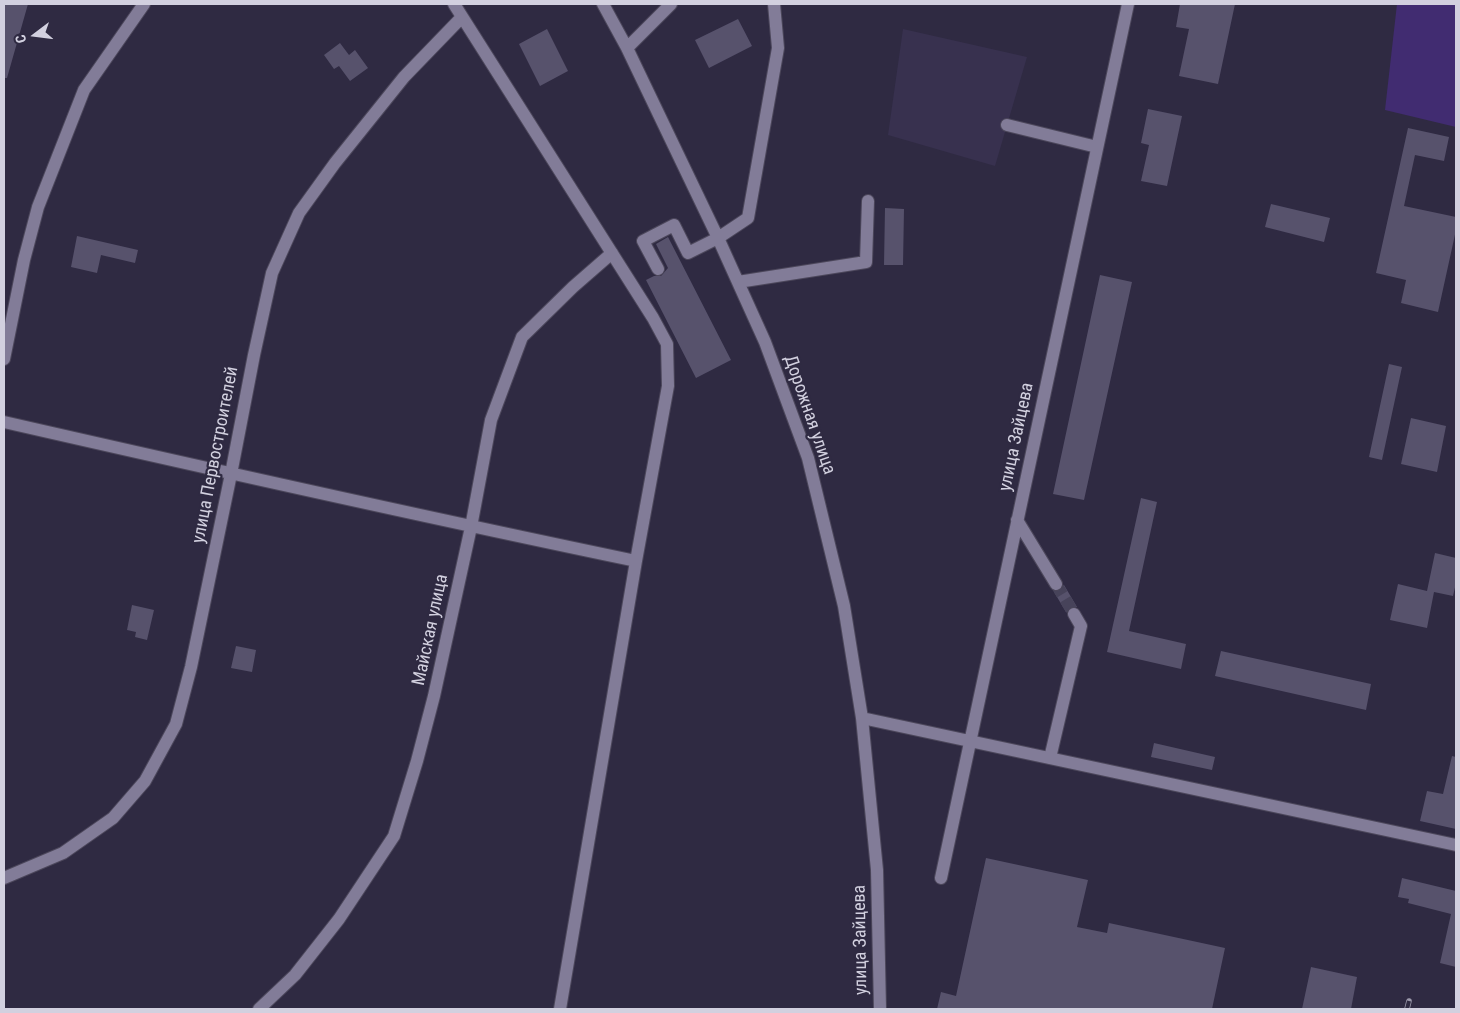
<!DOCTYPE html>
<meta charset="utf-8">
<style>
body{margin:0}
#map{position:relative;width:1460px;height:1013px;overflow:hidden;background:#2f2a42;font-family:"Roboto Condensed",sans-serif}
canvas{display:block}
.frame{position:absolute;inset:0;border:5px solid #d2d0df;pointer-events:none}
.north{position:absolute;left:10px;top:10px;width:50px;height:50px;-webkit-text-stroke:4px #2f2a42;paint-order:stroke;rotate:255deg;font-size:14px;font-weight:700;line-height:20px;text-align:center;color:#d2d0df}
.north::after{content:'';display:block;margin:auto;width:18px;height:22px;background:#d2d0df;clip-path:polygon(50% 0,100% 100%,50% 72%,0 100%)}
</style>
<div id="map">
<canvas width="1460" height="1013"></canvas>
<div class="frame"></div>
<div class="north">С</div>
</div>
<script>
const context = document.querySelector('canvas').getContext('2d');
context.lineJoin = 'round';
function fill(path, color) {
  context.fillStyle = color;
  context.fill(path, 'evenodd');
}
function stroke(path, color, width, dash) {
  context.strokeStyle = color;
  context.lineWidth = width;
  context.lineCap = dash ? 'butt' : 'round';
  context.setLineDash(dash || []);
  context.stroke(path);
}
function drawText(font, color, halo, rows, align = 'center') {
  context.font = font + ' "Roboto Condensed",sans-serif';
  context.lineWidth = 4.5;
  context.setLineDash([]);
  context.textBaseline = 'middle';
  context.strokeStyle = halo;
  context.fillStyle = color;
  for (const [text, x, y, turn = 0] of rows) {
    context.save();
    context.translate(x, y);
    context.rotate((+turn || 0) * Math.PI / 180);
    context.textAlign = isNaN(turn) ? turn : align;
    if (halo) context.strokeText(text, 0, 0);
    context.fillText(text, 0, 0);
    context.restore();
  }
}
fill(new Path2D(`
 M 903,29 L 1027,57 L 995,166 L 888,135 Z`), '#38314f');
fill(new Path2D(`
 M 1397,4 L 1456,4 L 1456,127 L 1385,110 Z`), '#412c71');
fill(new Path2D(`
 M 4,4 L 28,4 L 7,78 L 4,78 Z
 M 1180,4 L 1235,4 L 1218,84 L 1179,76 L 1189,29 L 1176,27 Z
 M 738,19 L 752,46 L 709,68 L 695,40 Z
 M 547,29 L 568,71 L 540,86 L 519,44 Z
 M 340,43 L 349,55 L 355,50 L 368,68 L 350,81 L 339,66 L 334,69 L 324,55 Z
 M 1148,109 L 1182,116 L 1167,186 L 1141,181 L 1149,145 L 1141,143 Z
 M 1408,128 L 1449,137 L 1444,161 L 1415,155 L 1404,206 L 1456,217 L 1456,230 L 1438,312 L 1401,303 L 1406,280 L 1376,273 Z
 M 1271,204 L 1330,218 L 1324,242 L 1265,227 Z
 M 885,208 L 904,209 L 903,265 L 884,265 Z
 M 77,236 L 138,250 L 135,263 L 101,255 L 97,273 L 71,267 Z
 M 668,237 L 731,360 L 696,378 L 646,280 L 654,276 L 661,276 L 668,268 L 656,244 Z
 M 1100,275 L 1132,282 L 1084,500 L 1053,494 Z
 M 1389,364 L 1402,367 L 1382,460 L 1369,457 Z
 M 1411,418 L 1446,426 L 1437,472 L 1401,464 Z
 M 1141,498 L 1157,502 L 1129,631 L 1186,644 L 1181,669 L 1107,652 Z
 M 1435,553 L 1456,558 L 1456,583 L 1453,596 L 1434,592 L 1427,628 L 1390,620 L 1398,584 L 1427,591 Z
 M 1064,585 L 1077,607 L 1070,607 L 1066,612 L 1054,592 L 1060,591 Z
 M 132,605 L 154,610 L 147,640 L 135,637 L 136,632 L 127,630 Z
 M 236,646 L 256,650 L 252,672 L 231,668 Z
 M 1221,651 L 1371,684 L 1366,710 L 1215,676 Z
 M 1154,743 L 1215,757 L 1212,770 L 1151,757 Z
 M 1452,756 L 1456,757 L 1456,829 L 1420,821 L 1427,791 L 1443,794 Z
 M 986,858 L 1088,880 L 1077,927 L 1107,933 L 1109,923 L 1225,948 L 1212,1009 L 937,1009 L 941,992 L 956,996 Z
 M 1402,878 L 1456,891 L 1456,967 L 1440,963 L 1451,914 L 1408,903 L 1409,899 L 1398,897 Z
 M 1311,967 L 1357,977 L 1351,1009 L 1302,1009 Z`), '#57526c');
stroke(new Path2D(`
 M 1056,584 L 1074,614`), '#47435a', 12, [12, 6]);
const minor = new Path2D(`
 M 454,4 L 653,318 L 667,344 L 668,386 L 636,561 L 560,1009
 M 603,4 L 627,48 L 718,238 L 765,342 L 808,458 L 844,606 L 862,718 L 877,870 L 880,1009
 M 627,48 L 671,4
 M 1007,125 L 1097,147
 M 658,269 L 643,241 L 674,225 L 688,253 L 718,238 L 748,218 L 778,48 L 774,4
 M 738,282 L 866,262 L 868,201
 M 4,359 L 24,260 L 38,207 L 84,90 L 144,4
 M 4,422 C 214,470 425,517 636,561
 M 1017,520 L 1056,584
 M 862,718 L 1456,845
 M 1050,758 L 1081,626 L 1074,614
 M 4,878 L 63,853 L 113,818 L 145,781 L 176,724 L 191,667 L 231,474 L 254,355 L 272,273 L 299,213 L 335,163 L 404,77 L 462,17
 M 941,878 L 1128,4
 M 259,1009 L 295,975 L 339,919 L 394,836 L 417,761 L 434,696 L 471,527 L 491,420 L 522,337 L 573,287 L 612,253`);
stroke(minor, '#4c475b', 14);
stroke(minor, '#827c98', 12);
const rail = new Path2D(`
 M 1407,1009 L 1409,1001`);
stroke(rail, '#9c99ab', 5.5);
stroke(rail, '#2f2a42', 4, [11]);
drawText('18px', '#d2d0df', '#2f2a42', [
 ["Дорожная улица",809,415,71],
 ["улица Зайцева",1017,437,-78],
 ["улица Первостроителей",216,455,-79],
 ["Майская улица",431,630,-78],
 ["улица Зайцева",861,940,-91]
]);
</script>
